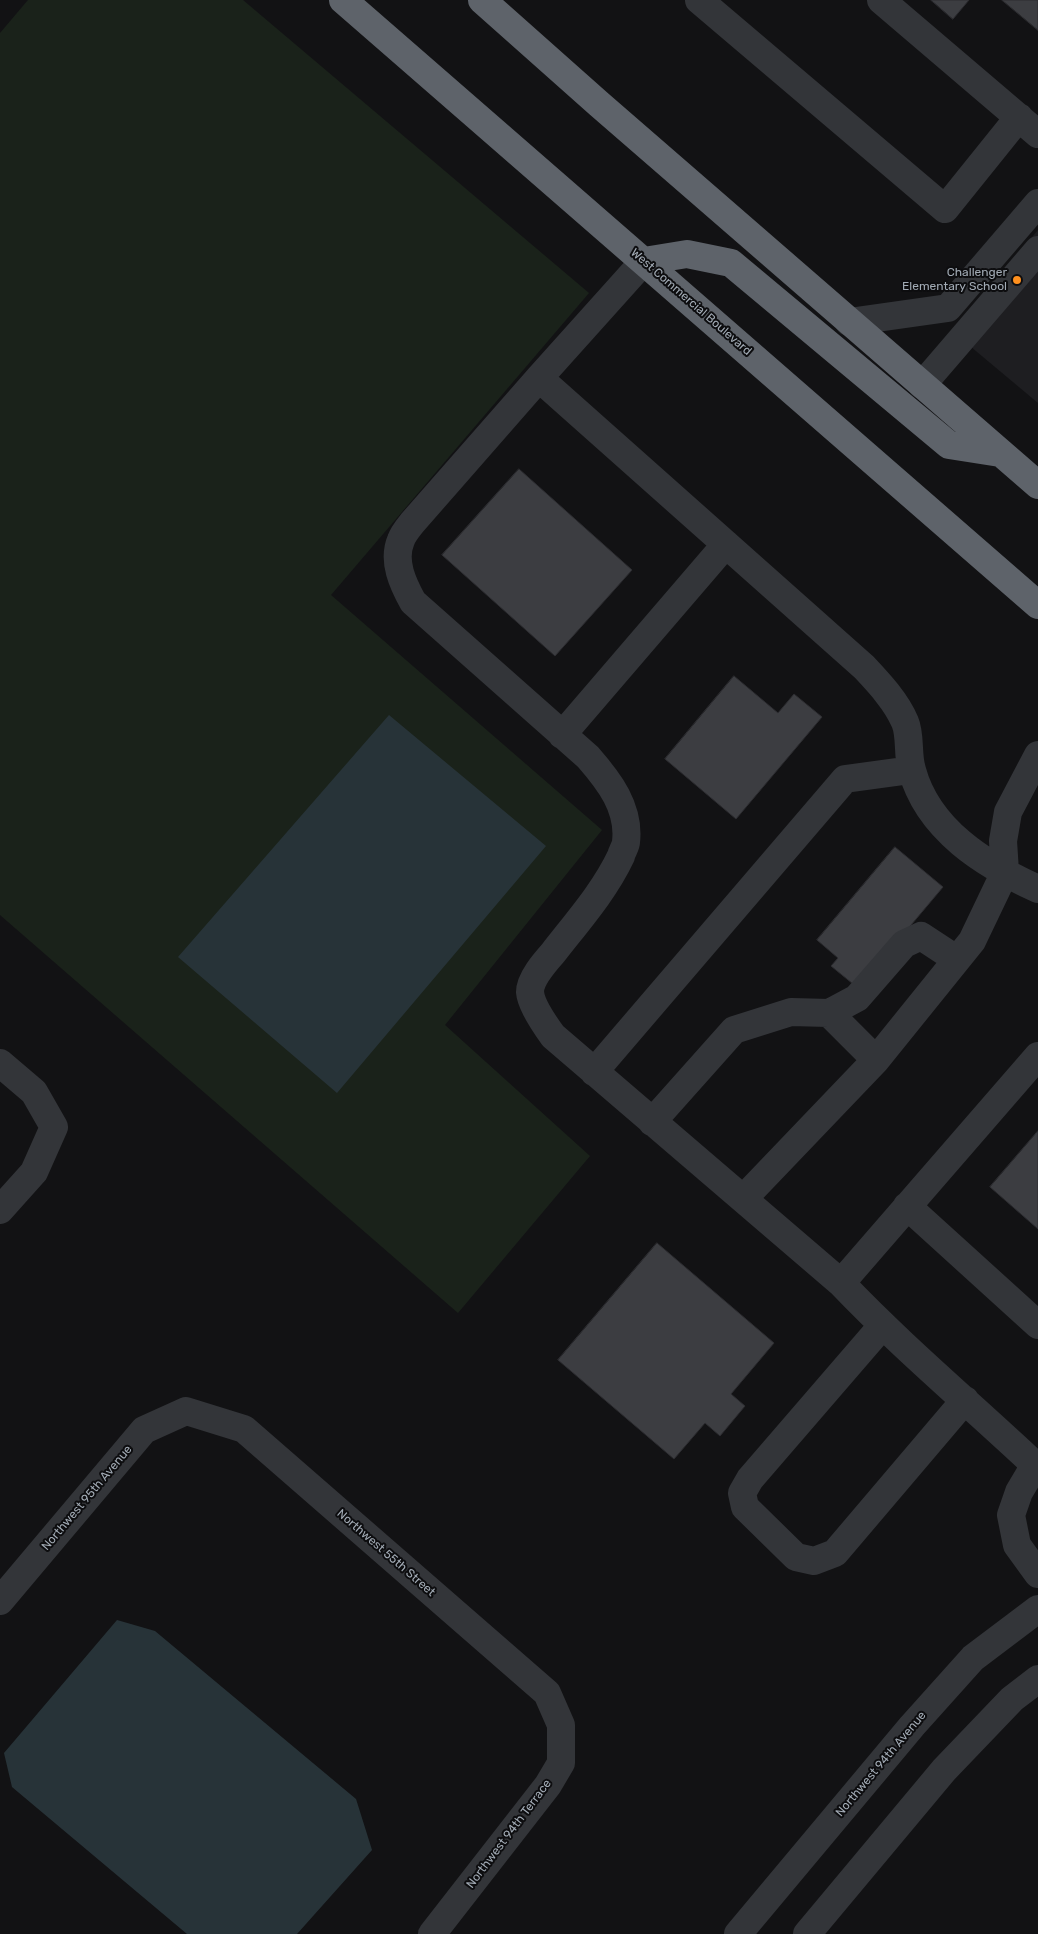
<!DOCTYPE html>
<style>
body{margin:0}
canvas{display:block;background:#121214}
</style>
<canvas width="1038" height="1934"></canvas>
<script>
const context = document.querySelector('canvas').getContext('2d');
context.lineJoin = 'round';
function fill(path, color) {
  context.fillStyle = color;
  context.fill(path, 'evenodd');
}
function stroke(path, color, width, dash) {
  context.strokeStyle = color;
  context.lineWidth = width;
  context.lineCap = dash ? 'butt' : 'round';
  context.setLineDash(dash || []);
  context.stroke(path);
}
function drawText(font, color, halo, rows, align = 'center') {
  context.font = font + ' Rubik,sans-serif';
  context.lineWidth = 4;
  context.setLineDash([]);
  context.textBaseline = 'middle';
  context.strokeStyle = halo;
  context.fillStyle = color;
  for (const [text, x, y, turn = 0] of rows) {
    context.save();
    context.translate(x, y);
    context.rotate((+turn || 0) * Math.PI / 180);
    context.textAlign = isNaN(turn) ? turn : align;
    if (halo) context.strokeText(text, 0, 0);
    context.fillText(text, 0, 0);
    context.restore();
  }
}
fill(new Path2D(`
 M 1038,230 L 1038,403 L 952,331 Z`), '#1e1e21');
fill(new Path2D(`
 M 28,0 L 243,0 L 589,293 L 331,595 L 602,830 L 445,1025 L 590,1156 L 458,1313 L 0,915 L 0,33 Z`), '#1a221a');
fill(new Path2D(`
 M 389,715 L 546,846 L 337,1093 L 178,957 Z
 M 117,1620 L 155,1631 L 356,1799 L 372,1850 L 297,1934 L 187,1934 L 12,1787 L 4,1753 Z`), '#273338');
const building = new Path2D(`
 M 931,0 L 969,0 L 953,19 Z
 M 1002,0 L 1038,0 L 1038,30 Z
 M 519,469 L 632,570 L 555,656 L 442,555 Z
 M 734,676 L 778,713 L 794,694 L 822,717 L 736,819 L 665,759 Z
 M 895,847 L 943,887 L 858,988 L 831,966 L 838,958 L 817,940 Z
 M 1038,1131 L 1038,1229 L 990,1187 Z
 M 657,1243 L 774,1343 L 731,1394 L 745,1406 L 720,1436 L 705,1423 L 674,1459 L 558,1360 Z`);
fill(building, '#3c3d41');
stroke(building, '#2c2c30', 1);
stroke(new Path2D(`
 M 699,0 L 945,209 L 1019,117
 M 881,0 L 1038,134
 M 644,261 L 539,378 L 412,523 C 408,528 403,534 401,540 C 392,561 403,584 413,602 L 588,757 C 609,781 630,808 626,842 C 626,846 622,851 621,856 C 604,892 577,922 553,953 C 545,962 530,979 530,992 C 531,1005 545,1025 553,1036 L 841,1283 C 902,1347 970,1404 1035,1465 L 1019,1492 L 1011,1515 L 1017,1545 L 1038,1574
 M 849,322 L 948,308 L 1038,203
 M 539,378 L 864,667 C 879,683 896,701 905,722 C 911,736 907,755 912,770 C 928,830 985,865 1038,889
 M 922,385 L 1038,250
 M 562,735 L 726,544
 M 829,1013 L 876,1060
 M 0,1063 L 34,1092 L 54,1127 L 34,1172 L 0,1210
 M 594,1072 L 845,779 L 911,770
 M 652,1122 L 734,1030 L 791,1012 L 829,1013 L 857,998 L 904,944 L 921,936 L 956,959
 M 743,1199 L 876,1060 L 972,941 L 1005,872 L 1003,841 L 1008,812 L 1038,755
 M 907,1206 L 1038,1325
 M 841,1283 L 1038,1056
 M 882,1326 L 750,1479 L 742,1493 L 745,1507 L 796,1557 L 814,1561 L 835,1553 L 965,1400
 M 0,1601 L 144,1430 L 186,1411 L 244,1429 L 547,1693 L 561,1725 L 561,1763 L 548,1785 L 432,1934
 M 738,1934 L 912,1726 L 973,1658 L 1038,1609
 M 807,1934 L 944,1770 L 1012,1699 L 1038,1679`), '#333539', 28);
stroke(new Path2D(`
 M 343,0 L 1038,605
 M 482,0 L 599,104 L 1038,485
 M 644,261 L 687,254 L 731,263 L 949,445 L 1000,453`), '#5e636a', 28);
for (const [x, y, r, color] of [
 [1017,280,5,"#ff901e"]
]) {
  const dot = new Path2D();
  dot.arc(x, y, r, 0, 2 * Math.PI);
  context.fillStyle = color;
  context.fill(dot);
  stroke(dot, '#0d0d0f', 2);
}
drawText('12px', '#a2abb5', '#0d0d0f', [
 ["Challenger",1007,273],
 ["Elementary School",1007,287]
], 'right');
drawText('12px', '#a2abb5', '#0d0d0f', [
 ["West Commercial Boulevard",691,302,41],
 ["Northwest 95th Avenue",87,1498,-50],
 ["Northwest 55th Street",386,1553,41],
 ["Northwest 94th Avenue",881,1764,-50],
 ["Northwest 94th Terrace",509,1834,-53]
]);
</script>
